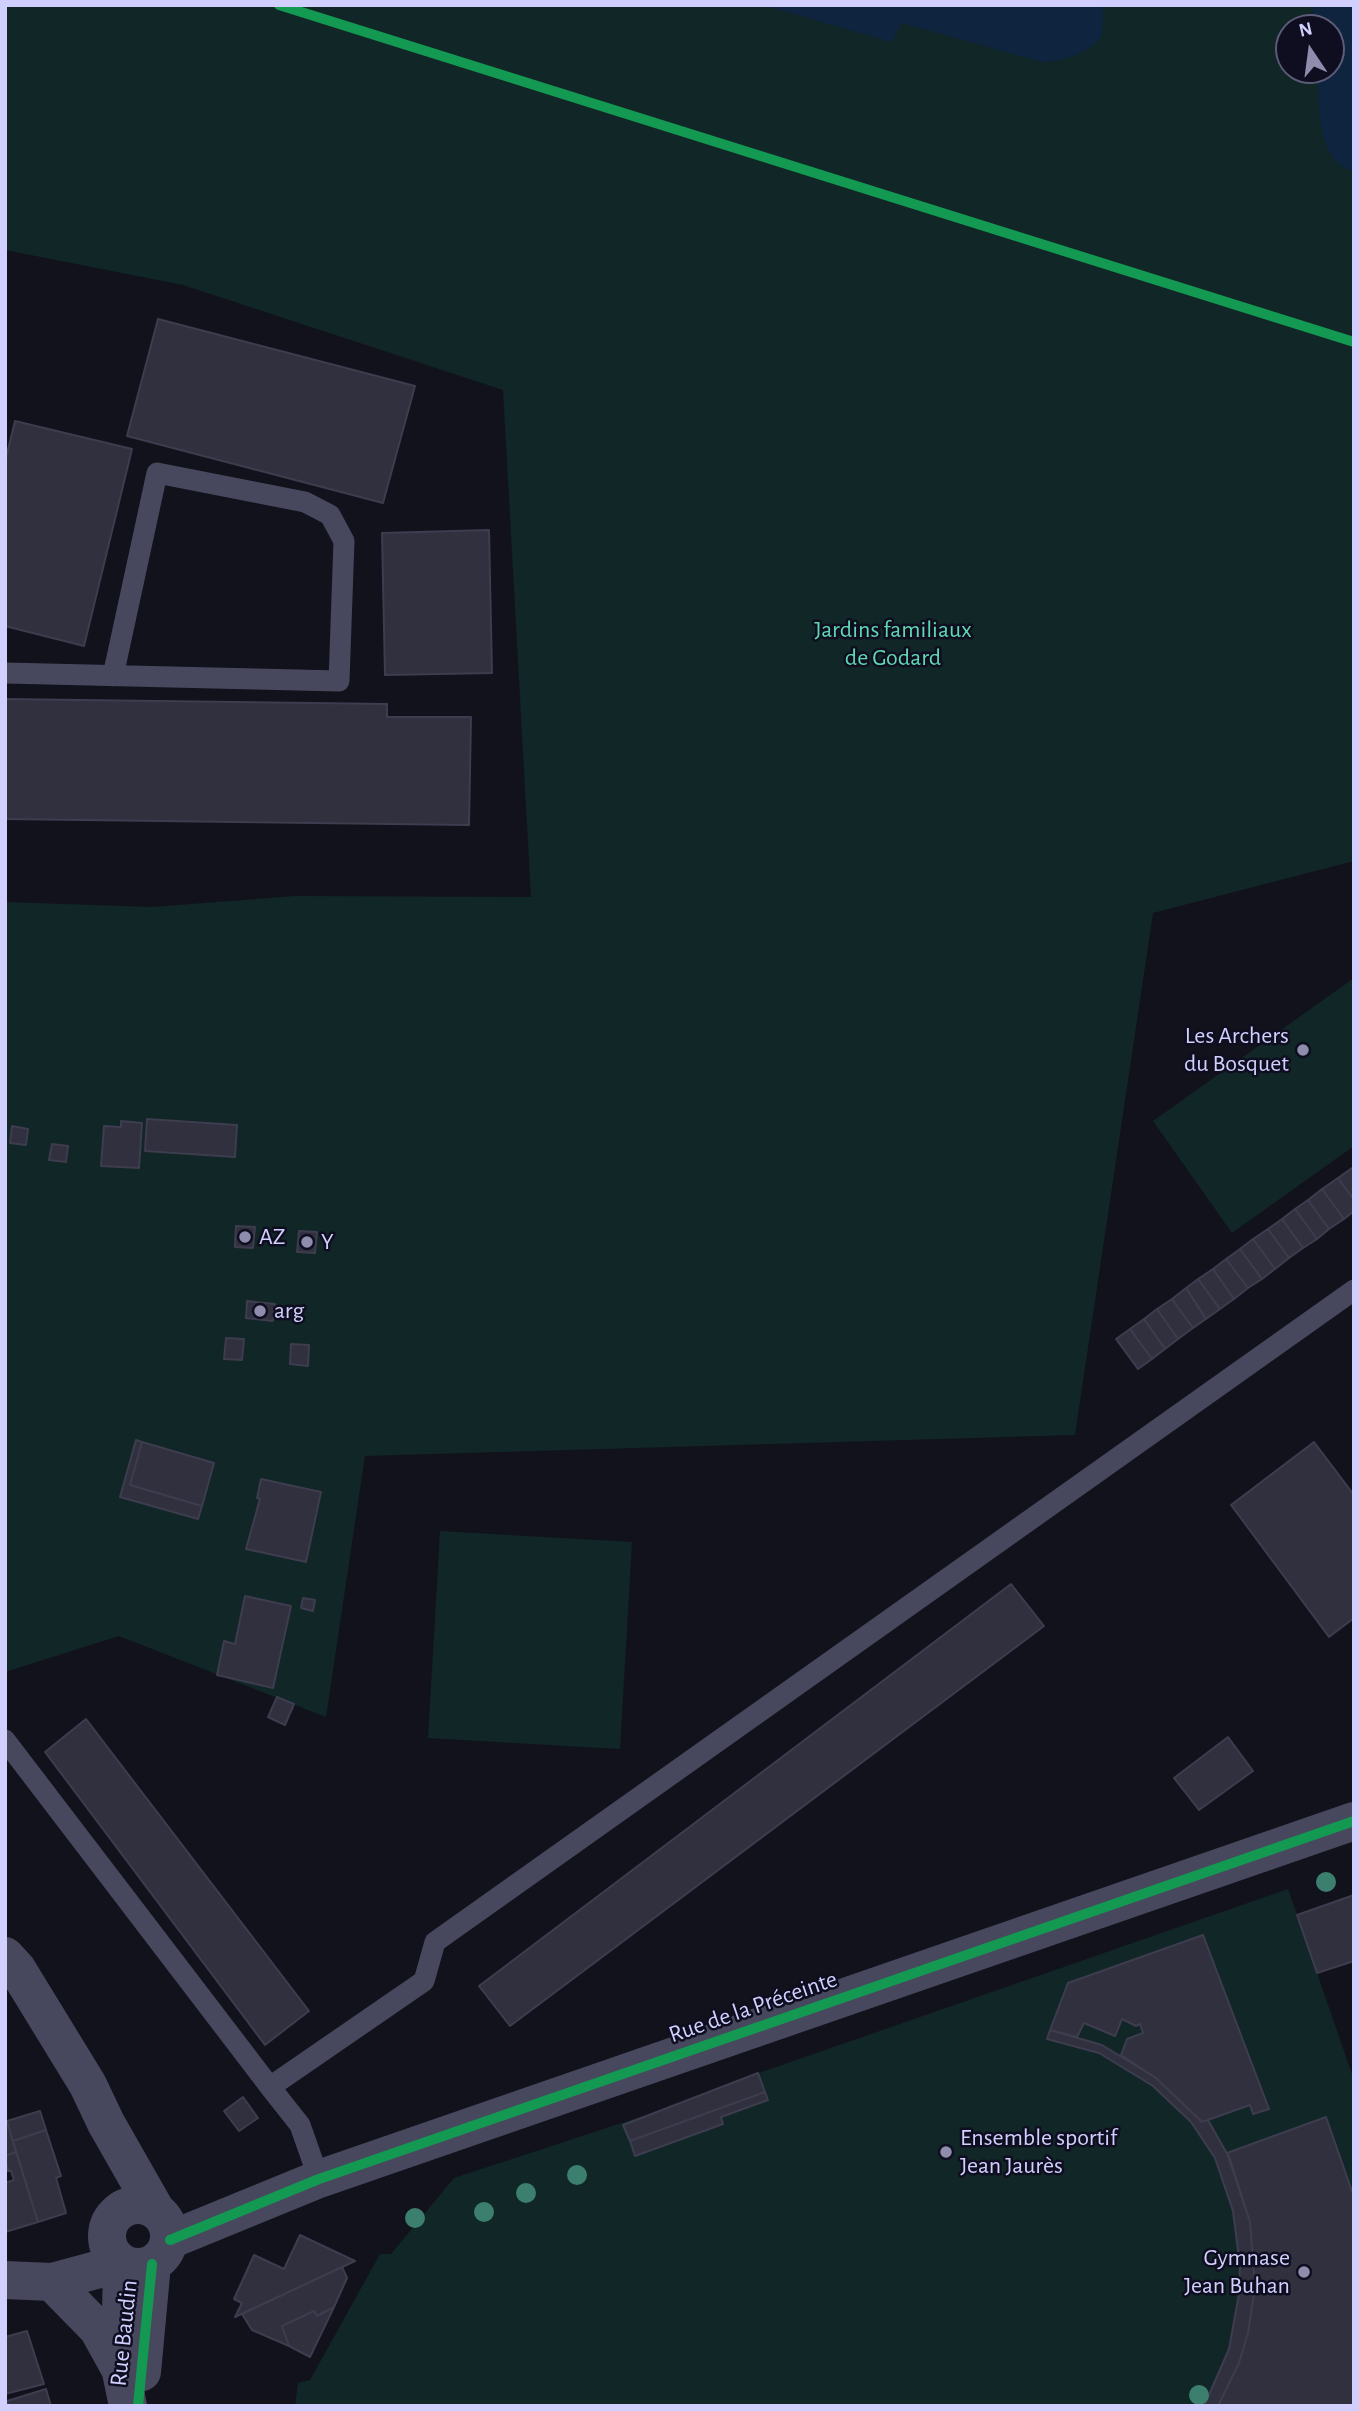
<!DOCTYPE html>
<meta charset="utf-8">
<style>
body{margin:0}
#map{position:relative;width:1359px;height:2411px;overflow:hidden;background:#12121c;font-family:"Alegreya Sans",sans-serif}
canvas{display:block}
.frame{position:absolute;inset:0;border:7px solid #d0cffd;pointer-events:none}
.north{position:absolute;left:1275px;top:14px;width:70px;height:70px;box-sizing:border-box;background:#0f0e20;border:2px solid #5c5b78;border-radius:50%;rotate:347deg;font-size:19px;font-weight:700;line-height:28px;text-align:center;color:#d0cffd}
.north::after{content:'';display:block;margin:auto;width:24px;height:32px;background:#8e8dae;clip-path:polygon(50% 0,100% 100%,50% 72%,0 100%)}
</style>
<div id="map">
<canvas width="1359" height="2411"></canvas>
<div class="frame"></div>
<div class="north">N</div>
</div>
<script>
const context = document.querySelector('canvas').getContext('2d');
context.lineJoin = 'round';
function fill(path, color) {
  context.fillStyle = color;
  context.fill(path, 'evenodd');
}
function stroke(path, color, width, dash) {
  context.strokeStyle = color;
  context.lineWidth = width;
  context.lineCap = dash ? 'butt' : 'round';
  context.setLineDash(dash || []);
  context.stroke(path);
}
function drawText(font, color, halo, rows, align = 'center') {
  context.font = font + ' "Alegreya Sans",sans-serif';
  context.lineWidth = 5;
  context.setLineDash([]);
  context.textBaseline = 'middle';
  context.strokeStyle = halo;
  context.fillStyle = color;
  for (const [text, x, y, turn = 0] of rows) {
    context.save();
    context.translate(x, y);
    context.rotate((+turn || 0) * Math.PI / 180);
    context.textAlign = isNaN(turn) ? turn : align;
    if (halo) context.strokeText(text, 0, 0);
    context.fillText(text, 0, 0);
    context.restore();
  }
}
fill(new Path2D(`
 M 5,5 L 1354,5 L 1354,861 L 1153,913 L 1075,1435 L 365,1456 L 326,1717 L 119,1636 L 5,1672 L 5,902 L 152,907 L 295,896 L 531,897 L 503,390 L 183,285 L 5,250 ZM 1289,28 L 1331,28 L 1331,70 L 1289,70 Z
 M 1354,978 L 1354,1146 L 1232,1233 L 1153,1121 Z
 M 440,1531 L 632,1542 L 620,1749 L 428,1738 Z
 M 1288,1889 L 1354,2080 L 1354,2406 L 295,2406 L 298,2383 L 310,2380 L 380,2254 L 391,2254 L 454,2178 L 710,2094 L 710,2090 Z`), '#112626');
fill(new Path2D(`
 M 762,5 L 1103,5 L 1102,36 C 1088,53 1065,61 1042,62 L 902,23 L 892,42 Z
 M 1312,5 L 1354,5 L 1354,172 C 1315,160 1320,104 1317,70 L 1331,70 L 1331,28 L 1314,28 Z`), '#0e243f');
const building = new Path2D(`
 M 158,319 L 415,386 L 383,503 L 127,436 Z
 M 15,421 L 132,449 L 84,646 L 5,626 L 5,462 Z
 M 489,530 L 492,673 L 385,675 L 382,533 Z
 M 5,699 L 387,704 L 387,717 L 471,717 L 469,825 L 5,819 Z
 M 147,1119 L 237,1125 L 235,1157 L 145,1151 Z
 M 121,1121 L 142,1123 L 139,1168 L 101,1166 L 104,1126 L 121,1127 Z
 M 12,1126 L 28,1129 L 26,1145 L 10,1143 Z
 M 52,1144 L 68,1146 L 66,1162 L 49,1160 Z
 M 1352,1168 L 1354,1170 L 1354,1200 L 1338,1178 Z
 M 1338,1178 L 1354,1200 L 1354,1211 L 1344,1219 L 1322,1189 Z
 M 1322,1189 L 1344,1219 L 1329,1229 L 1308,1200 Z
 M 1308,1200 L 1329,1229 L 1317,1239 L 1295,1209 Z
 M 1295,1209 L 1317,1239 L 1303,1248 L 1282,1219 Z
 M 1282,1219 L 1303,1248 L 1289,1258 L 1268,1229 Z
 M 236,1226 L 255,1227 L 253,1248 L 235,1247 Z
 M 1268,1229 L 1289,1258 L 1275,1269 L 1253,1239 Z
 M 299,1231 L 317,1232 L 315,1253 L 297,1252 Z
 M 1253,1239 L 1275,1269 L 1262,1279 L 1240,1249 Z
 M 1240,1249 L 1262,1279 L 1248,1288 L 1226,1259 Z
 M 1226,1259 L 1248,1288 L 1234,1299 L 1213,1269 Z
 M 1213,1269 L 1234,1299 L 1220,1309 L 1198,1279 Z
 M 1198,1279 L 1220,1309 L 1206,1319 L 1186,1288 Z
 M 1186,1288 L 1206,1319 L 1193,1328 L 1172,1299 Z
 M 1172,1299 L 1193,1328 L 1178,1339 L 1157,1309 Z
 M 247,1301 L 275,1304 L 273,1321 L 246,1318 Z
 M 1157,1309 L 1178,1339 L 1165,1349 L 1144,1319 Z
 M 1144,1319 L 1165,1349 L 1152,1359 L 1130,1329 Z
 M 1130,1329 L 1152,1359 L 1138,1369 L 1116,1339 Z
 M 226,1338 L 244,1339 L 242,1360 L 224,1359 Z
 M 291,1344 L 309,1345 L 308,1366 L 290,1364 Z
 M 136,1440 L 142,1442 L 130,1485 L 202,1506 L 198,1519 L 120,1497 Z
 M 142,1442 L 214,1463 L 202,1506 L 130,1485 Z
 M 1314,1442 L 1354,1495 L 1354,1618 L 1329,1637 L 1231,1505 Z
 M 261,1479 L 321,1492 L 306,1562 L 246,1549 L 260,1499 L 257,1498 Z
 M 1011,1584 L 1044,1626 L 510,2026 L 479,1986 Z
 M 245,1596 L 291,1606 L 273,1688 L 217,1675 L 224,1641 L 235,1644 Z
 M 303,1598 L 315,1600 L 313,1611 L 301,1608 Z
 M 277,1697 L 294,1704 L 285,1725 L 268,1717 Z
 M 86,1719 L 309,2011 L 265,2045 L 45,1752 Z
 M 1228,1737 L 1253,1771 L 1199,1810 L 1174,1778 Z
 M 1354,1895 L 1354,1961 L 1317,1973 L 1297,1915 Z
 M 1203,1935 L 1269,2109 L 1253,2114 L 1250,2105 L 1202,2122 L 1156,2078 L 1121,2055 L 1127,2039 L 1143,2033 L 1140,2024 L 1136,2026 L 1122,2019 L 1115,2036 L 1084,2023 L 1077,2037 L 1050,2030 L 1068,1983 Z
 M 1050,2030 L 1102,2045 L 1156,2078 L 1202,2122 L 1208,2120 L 1230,2159 L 1250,2222 L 1255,2287 L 1248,2333 L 1239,2363 L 1218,2406 L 1204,2406 L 1229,2349 L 1239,2294 L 1240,2266 L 1233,2211 L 1215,2158 L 1191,2122 L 1153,2086 L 1099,2053 L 1047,2039 Z
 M 758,2073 L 765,2092 L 630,2141 L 623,2125 Z
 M 765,2092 L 768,2100 L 721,2117 L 723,2124 L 635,2156 L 630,2141 Z
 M 243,2097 L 258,2118 L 239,2131 L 224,2111 Z
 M 40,2111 L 46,2130 L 13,2141 L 7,2121 Z
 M 1326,2117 L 1354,2197 L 1354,2406 L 1218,2406 L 1239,2363 L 1248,2333 L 1255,2287 L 1250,2222 L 1227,2153 Z
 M 7,2121 L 16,2152 L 5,2156 L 5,2122 Z
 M 46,2130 L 61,2176 L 56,2178 L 66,2213 L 38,2222 L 13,2141 Z
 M 16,2152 L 38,2222 L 5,2232 L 5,2183 L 14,2180 L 11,2171 L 8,2171 L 5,2156 Z
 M 300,2235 L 355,2261 L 235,2317 L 242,2303 L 234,2299 L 254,2255 L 284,2269 Z
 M 342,2267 L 347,2278 L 334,2307 L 317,2316 L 314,2311 L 282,2326 L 289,2346 L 252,2330 L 242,2314 Z
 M 334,2307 L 310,2357 L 289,2346 L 282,2326 L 314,2311 L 317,2316 Z
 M 27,2331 L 44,2384 L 5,2394 L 5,2337 Z
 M 46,2389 L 51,2406 L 8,2406 L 7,2401 Z`);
fill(building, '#30303e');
stroke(building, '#3e3c4f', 2);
stroke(new Path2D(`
 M 5,673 L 339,681 L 344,541 L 330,515 L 305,502 L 157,473 L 113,676
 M 5,1740 L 270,2087 L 424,1981 L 435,1942 L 1354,1290
 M 270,2087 L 300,2125 L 319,2179`), '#47485d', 21);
stroke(new Path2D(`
 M 5,1956 L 17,1969 L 88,2085 L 106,2123 L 155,2209
 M107 2236a31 31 0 1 1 62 0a31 31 0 1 1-62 0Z
 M 170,2240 L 319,2179 L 1354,1821
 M 5,2280 L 52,2282 L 122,2263 L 120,2367 L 128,2406
 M 52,2282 L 98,2329 L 119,2367
 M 142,2372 L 152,2264`), '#47485d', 38);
stroke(new Path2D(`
 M 279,5 L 1354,342
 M 170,2240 L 319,2179 L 1354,1821
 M 138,2406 L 152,2264`), '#139951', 10);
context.fillStyle = '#3c7f6e';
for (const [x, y] of [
 [1326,1882],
 [577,2175],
 [526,2193],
 [484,2212],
 [415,2218],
 [1199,2395]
]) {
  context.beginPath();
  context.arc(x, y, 10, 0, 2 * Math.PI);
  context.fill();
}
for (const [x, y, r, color] of [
 [1303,1050,7,"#8e8dae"],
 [245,1237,7,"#8e8dae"],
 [307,1242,7,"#8e8dae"],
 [260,1311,7,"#8e8dae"],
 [946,2152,7,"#8e8dae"],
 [1304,2272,7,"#8e8dae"]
]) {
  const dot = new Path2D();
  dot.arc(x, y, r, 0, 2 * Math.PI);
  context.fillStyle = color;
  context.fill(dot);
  stroke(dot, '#0f0e20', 2.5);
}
drawText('24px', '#5ed9b1', '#0f0e20', [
 ["Jardins familiaux",893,630],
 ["de Godard",893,658]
]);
drawText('24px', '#d0cffd', '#0f0e20', [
 ["Les Archers",1289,1036,"right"],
 ["du Bosquet",1289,1064,"right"],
 ["AZ",259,1237],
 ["Y",321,1242],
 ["arg",274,1311],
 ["Ensemble sportif",960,2138],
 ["Jean Jaurès",960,2166],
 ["Gymnase",1290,2258,"right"],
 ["Jean Buhan",1290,2286,"right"]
], 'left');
drawText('24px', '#d0cffd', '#0f0e20', [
 ["Rue de la Préceinte",753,2007,-19],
 ["Rue Baudin",124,2333,-84]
]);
</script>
